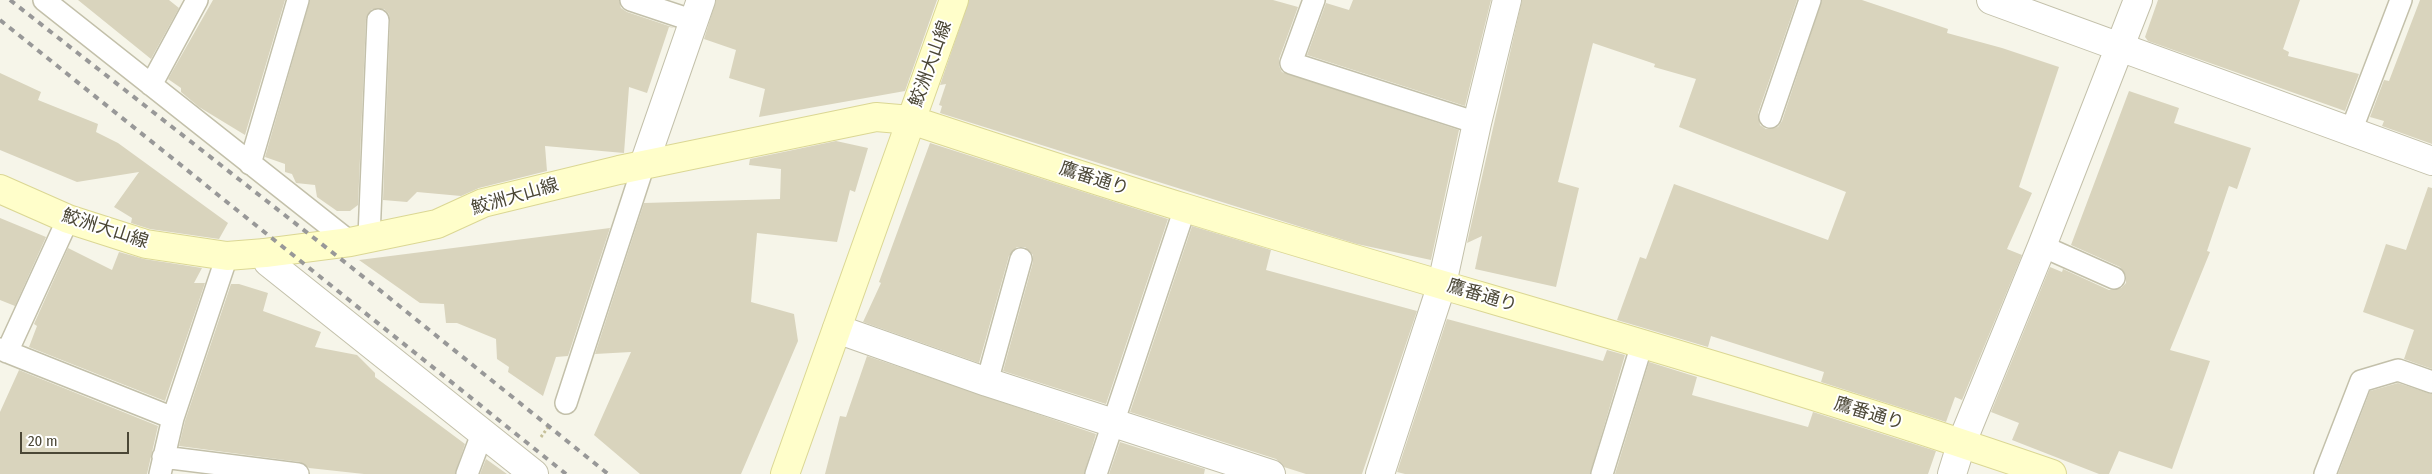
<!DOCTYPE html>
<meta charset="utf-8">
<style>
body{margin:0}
#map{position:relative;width:2432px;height:474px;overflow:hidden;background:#f6f5e9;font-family:"Fira Sans Condensed",sans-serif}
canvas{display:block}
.scale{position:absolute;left:20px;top:432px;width:109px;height:22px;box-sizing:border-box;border:2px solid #4b4736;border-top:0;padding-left:6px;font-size:15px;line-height:18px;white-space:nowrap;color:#4b4736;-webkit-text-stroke:4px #fff;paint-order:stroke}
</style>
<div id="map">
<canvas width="2432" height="474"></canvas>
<div class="scale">20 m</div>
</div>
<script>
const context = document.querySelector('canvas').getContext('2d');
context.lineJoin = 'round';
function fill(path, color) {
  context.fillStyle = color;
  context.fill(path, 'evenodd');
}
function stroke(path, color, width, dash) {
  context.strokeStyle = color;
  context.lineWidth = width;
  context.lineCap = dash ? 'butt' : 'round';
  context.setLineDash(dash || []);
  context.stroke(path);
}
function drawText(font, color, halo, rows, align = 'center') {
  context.font = font + ' "Fira Sans Condensed","Noto Sans JP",sans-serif';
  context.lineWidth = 4;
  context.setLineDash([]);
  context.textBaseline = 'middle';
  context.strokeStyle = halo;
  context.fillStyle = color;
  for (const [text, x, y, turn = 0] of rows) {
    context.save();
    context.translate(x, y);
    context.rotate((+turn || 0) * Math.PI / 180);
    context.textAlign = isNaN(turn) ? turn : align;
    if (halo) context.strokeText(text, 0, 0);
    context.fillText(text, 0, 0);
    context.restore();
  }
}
fill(new Path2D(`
 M 78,0 L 169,0 L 179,8 L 151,59 Z
 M 213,0 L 285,0 L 245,135 L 199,107 L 181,92 L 181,88 L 168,79 Z
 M 310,0 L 619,0 L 621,8 L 627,12 L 675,28 L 669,27 L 647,93 L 629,87 L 624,153 L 545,146 L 547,171 L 479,188 L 461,196 L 417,192 L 407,202 L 383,200 L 390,21 L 389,14 L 384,9 L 372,9 L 366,19 L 358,205 L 350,211 L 337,211 L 317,197 L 315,185 L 296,183 L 292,174 L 285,172 L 285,164 L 265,157 Z
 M 716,0 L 937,0 L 905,91 L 759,117 L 765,89 L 729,78 L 736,50 L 704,39 Z
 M 969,0 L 1273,0 L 1298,7 L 1279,59 L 1279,66 L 1282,72 L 1459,130 L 1431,260 L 1357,244 L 1298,226 L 940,113 L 942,106 L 939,105 L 946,84 L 940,85 Z
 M 1353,0 L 1491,0 L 1465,106 L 1307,55 L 1326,3 L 1349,10 Z
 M 1522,0 L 1797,0 L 1758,113 L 1760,125 L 1766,129 L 1778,127 L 1782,121 L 1822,0 L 1862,0 L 1948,29 L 1947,33 L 2002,48 L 2059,67 L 2019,187 L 2032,193 L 2007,249 L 2022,255 L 1962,400 L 1955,397 L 1946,422 L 1821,382 L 1824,372 L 1711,336 L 1708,347 L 1617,320 L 1640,257 L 1646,259 L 1674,184 L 1828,240 L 1846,192 L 1679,127 L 1696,79 L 1654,67 L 1655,64 L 1593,43 L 1558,182 L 1579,188 L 1556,287 L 1475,269 L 1482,236 L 1467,243 Z
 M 2158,0 L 2300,0 L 2283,49 L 2289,52 L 2288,56 L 2359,74 L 2345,111 L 2148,41 L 2145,37 Z
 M 2420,0 L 2432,0 L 2432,144 L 2382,126 L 2384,121 L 2370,117 L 2384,80 L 2389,81 Z
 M 0,73 L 41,92 L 38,100 L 98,124 L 96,132 L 118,143 L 228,223 L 219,239 L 150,229 L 131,223 L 132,218 L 114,207 L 139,172 L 77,182 L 0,150 Z
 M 2129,91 L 2179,108 L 2174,123 L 2251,148 L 2237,189 L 2229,186 L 2207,251 L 2210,252 L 2170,350 L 2210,361 L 2172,469 L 2119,451 L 2109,474 L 2099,474 L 2012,440 L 2019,423 L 1991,412 L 2050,267 L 2062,272 L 2063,269 L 2109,290 L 2121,288 L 2126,283 L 2126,276 L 2120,267 L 2071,245 Z
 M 836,141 L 868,148 L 855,192 L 850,190 L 837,242 L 757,233 L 751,302 L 794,314 L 798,341 L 741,474 L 640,474 L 594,435 L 631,352 L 595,354 L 644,203 L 780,199 L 781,169 L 749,165 L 750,159 Z
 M 930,143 L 1168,219 L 1106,404 L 1003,371 L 1033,262 L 1033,255 L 1025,247 L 1017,247 L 1009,256 L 979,363 L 863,322 L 881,283 L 879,282 Z
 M 2428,187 L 2432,188 L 2432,369 L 2404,359 L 2414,330 L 2363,312 L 2386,244 L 2406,250 Z
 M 0,218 L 46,237 L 15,306 L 0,300 Z
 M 1192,226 L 1271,250 L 1266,270 L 1417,311 L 1362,474 L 1306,474 L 1284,467 L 1276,459 L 1130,412 Z
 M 610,228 L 568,356 L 556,357 L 543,396 L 508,372 L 509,367 L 497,359 L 496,339 L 457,323 L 446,323 L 444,304 L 420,303 L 359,260 Z
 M 68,248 L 112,270 L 119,252 L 144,259 L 202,268 L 194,283 L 205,283 L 165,401 L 29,347 L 37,326 L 34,324 Z
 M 231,284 L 239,284 L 268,293 L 263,311 L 321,332 L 315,347 L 357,355 L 375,373 L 375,377 L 465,444 L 455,474 L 364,474 L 309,468 L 300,462 L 179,446 L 185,421 Z
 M 1447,319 L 1603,361 L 1607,350 L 1625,355 L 1590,474 L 1405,474 L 1397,472 Z
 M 867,356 L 1096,434 L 1084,474 L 825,474 L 840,416 L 846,417 Z
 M 1649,362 L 1697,377 L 1692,395 L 1808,427 L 1813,412 L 1936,451 L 1928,474 L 1615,474 Z
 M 19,370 L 158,426 L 147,474 L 0,474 L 0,412 Z
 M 2398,383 L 2432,394 L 2432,474 L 2338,474 L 2370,391 Z
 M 1120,442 L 1205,469 L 1204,474 L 1109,474 Z
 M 486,459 L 507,474 L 480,474 Z`), '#d9d4bd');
const lane = new Path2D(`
 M 44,0 L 350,242
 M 631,0 L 694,21
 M 1314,0 L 1291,63 L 1477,123
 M 151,85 L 197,0
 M 1770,117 L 1810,0
 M 2351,131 L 2401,0
 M 250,164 L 298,0
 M 369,237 L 378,20
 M 2042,246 L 2114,278
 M 0,349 L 173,418
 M 7,352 L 68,219
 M 987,382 L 1021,259
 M 566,403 L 644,164
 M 163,457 L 298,474
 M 160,474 L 173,418 L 227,256
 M 467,474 L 482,434
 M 1096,474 L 1185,208
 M 1602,474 L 1642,344
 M 2325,474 L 2361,381 L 2398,370 L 2432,382`);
const street = new Path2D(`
 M 1991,0 L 2432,161
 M 644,164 L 701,0
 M 265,253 L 268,262 L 534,474
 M 837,329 L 987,382 L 1271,474
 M 1380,474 L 1442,284 L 1477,123 L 1507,0
 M 1952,474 L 1962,442 L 2042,246 L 2138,0`);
const secondary = new Path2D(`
 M 0,189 L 68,219 L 146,244 L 227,256 L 265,253 L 350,242 L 437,224 L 483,203 L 619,170 L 876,117 L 911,120 C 1002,150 1094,180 1185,208 C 1474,297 1767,375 2052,474
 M 785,474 L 954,0`);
stroke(lane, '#c3c0aa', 24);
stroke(street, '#c3c0aa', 30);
stroke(secondary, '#dbd794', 30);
stroke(new Path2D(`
 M 541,437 L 549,426`), '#c6c099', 3, [2.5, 2.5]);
stroke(lane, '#fff', 21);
stroke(street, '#fff', 28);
stroke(secondary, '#fffeca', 28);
stroke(new Path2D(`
 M 10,0 L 351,267 L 608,474
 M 0,20 L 566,474`), '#989898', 4, [6, 6]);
drawText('18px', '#4b4736', '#fff', [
 ["鮫洲大山線",931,64,-70],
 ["鷹番通り",1094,179,18],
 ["鮫洲大山線",515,197,-16],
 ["鮫洲大山線",105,229,18],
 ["鷹番通り",1482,296,17],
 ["鷹番通り",1869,414,17]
]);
</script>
